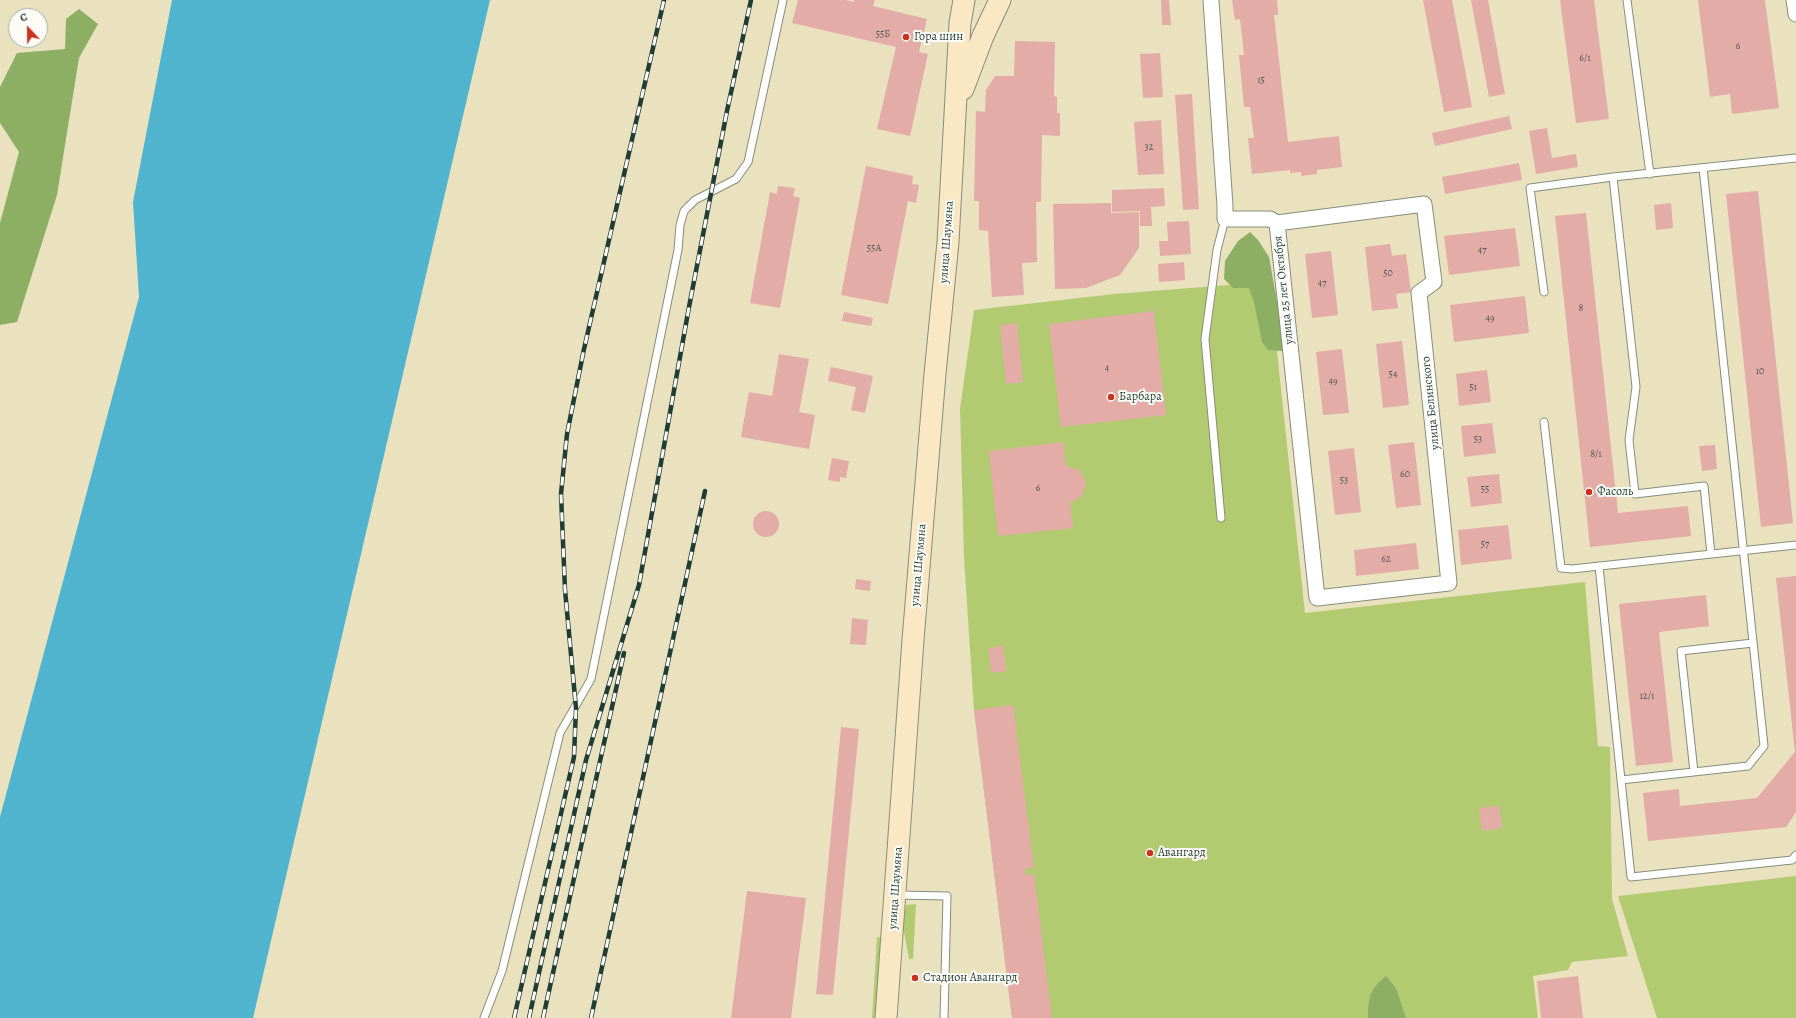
<!DOCTYPE html>
<meta charset="utf-8">
<style>
body{margin:0}
#map{position:relative;width:1796px;height:1018px;overflow:hidden;background:#eae1bf;font-family:Alegreya,serif}
canvas{display:block}
.north{position:absolute;left:8px;top:8px;width:40px;height:40px;box-sizing:border-box;background:#fdfcf7;border:1px solid #a4b0a9;border-radius:50%;rotate:338deg;font-size:11px;font-weight:700;line-height:16px;text-align:center;color:#1f3d34}
.north::after{content:'';display:block;margin:auto;width:14px;height:18px;background:#c8321e;clip-path:polygon(50% 0,100% 100%,50% 72%,0 100%)}
</style>
<div id="map">
<canvas width="1796" height="1018"></canvas>
<div class="north">С</div>
</div>
<script>
const context = document.querySelector('canvas').getContext('2d');
context.lineJoin = 'round';
function fill(path, color) {
  context.fillStyle = color;
  context.fill(path, 'evenodd');
}
function stroke(path, color, width, dash) {
  context.strokeStyle = color;
  context.lineWidth = width;
  context.lineCap = dash ? 'butt' : 'round';
  context.setLineDash(dash || []);
  context.stroke(path);
}
function drawText(font, color, halo, rows, align = 'center') {
  context.font = font + ' Alegreya,serif';
  context.lineWidth = 4;
  context.setLineDash([]);
  context.textBaseline = 'middle';
  context.strokeStyle = halo;
  context.fillStyle = color;
  for (const [text, x, y, turn = 0] of rows) {
    context.save();
    context.translate(x, y);
    context.rotate((+turn || 0) * Math.PI / 180);
    context.textAlign = isNaN(turn) ? turn : align;
    if (halo) context.strokeText(text, 0, 0);
    context.fillText(text, 0, 0);
    context.restore();
  }
}
fill(new Path2D(`
 M 1267,282 L 1275,333 L 1305,613 L 1585,582 L 1598,746 L 1610,747 L 1612,899 L 1628,956 L 1572,962 L 1568,970 L 1533,976 L 1538,1018 L 1012,1018 L 974,710 L 964,558 L 960,409 L 974,310 L 1114,294 Z
 M 1796,876 L 1796,1018 L 1657,1018 L 1618,896 Z
 M 916,904 L 913,959 L 909,959 L 903,926 L 906,905 Z
 M 877,937 L 881,938 L 877,1018 L 872,1018 Z`), '#b2cb71');
fill(new Path2D(`
 M 79,9 L 98,24 L 79,58 L 57,195 L 17,322 L 0,325 L 0,223 L 19,152 L 0,123 L 0,87 L 17,53 L 65,49 L 66,19 Z
 M 1250,232 L 1258,240 L 1269,257 L 1280,318 L 1283,351 L 1268,350 L 1262,342 L 1254,302 L 1249,288 L 1233,288 L 1224,279 L 1225,261 L 1238,241 Z
 M 1386,976 L 1396,988 L 1406,1018 L 1368,1018 C 1368,997 1370,989 1386,976 Z`), '#8daf63');
fill(new Path2D(`
 M 172,0 L 490,0 L 253,1018 L 0,1018 L 0,817 L 139,297 L 133,202 Z`), '#50b4cf');
fill(new Path2D(`
 M 798,0 L 846,0 L 854,2 L 854,0 L 875,0 L 873,6 L 927,19 L 919,52 L 928,54 L 910,136 L 877,129 L 896,47 L 792,23 Z
 M 1161,0 L 1169,0 L 1171,25 L 1162,25 Z
 M 1232,0 L 1277,0 L 1278,15 L 1274,15 L 1288,142 L 1339,136 L 1342,167 L 1317,170 L 1317,174 L 1301,176 L 1301,172 L 1290,173 L 1290,170 L 1252,174 L 1248,138 L 1254,138 L 1250,107 L 1244,107 L 1239,55 L 1244,55 L 1240,19 L 1235,20 Z
 M 1423,0 L 1452,0 L 1472,107 L 1444,112 Z
 M 1471,0 L 1488,0 L 1505,94 L 1489,97 Z
 M 1560,0 L 1594,0 L 1609,119 L 1576,123 Z
 M 1698,0 L 1765,0 L 1779,108 L 1732,114 L 1730,94 L 1710,97 Z
 M 1015,41 L 1055,42 L 1054,96 L 1057,97 L 1057,113 L 1060,113 L 1060,136 L 1042,135 L 1041,202 L 1036,202 L 1037,262 L 1022,263 L 1024,295 L 992,297 L 988,231 L 979,230 L 979,201 L 974,201 L 976,111 L 985,112 L 986,90 L 995,76 L 1014,76 Z
 M 1160,53 L 1163,97 L 1143,98 L 1140,54 Z
 M 1192,94 L 1199,209 L 1183,210 L 1175,95 Z
 M 1509,116 L 1512,129 L 1435,146 L 1432,133 Z
 M 1161,120 L 1164,174 L 1138,175 L 1134,122 Z
 M 1547,128 L 1552,158 L 1576,154 L 1578,167 L 1536,174 L 1529,131 Z
 M 1519,163 L 1522,180 L 1445,194 L 1442,177 Z
 M 866,166 L 913,176 L 912,184 L 919,185 L 916,203 L 908,201 L 888,304 L 841,295 Z
 M 778,186 L 795,188 L 793,196 L 800,198 L 780,308 L 750,303 L 770,192 L 777,194 Z
 M 1164,188 L 1165,206 L 1151,207 L 1152,226 L 1140,226 L 1140,211 L 1112,212 L 1112,190 Z
 M 1758,191 L 1793,523 L 1761,527 L 1726,194 Z
 M 1111,203 L 1111,213 L 1139,212 L 1139,248 L 1120,275 L 1086,288 L 1055,289 L 1053,204 Z
 M 1671,203 L 1673,228 L 1656,230 L 1654,205 Z
 M 1586,213 L 1618,513 L 1688,506 L 1691,536 L 1590,547 L 1555,216 Z
 M 1189,221 L 1191,254 L 1160,256 L 1159,241 L 1168,241 L 1167,222 Z
 M 1515,228 L 1520,266 L 1449,275 L 1444,236 Z
 M 1390,244 L 1392,256 L 1406,254 L 1411,292 L 1396,294 L 1398,308 L 1372,311 L 1365,247 Z
 M 1331,251 L 1338,315 L 1312,318 L 1305,254 Z
 M 1184,262 L 1185,280 L 1159,282 L 1158,264 Z
 M 1525,296 L 1529,333 L 1454,342 L 1450,305 Z
 M 1154,311 L 1166,415 L 1061,427 L 1049,324 Z
 M 844,312 L 873,318 L 871,326 L 842,321 Z
 M 1017,323 L 1023,382 L 1006,384 L 1000,325 Z
 M 1402,341 L 1409,405 L 1383,408 L 1376,344 Z
 M 1342,349 L 1349,413 L 1323,415 L 1316,352 Z
 M 779,354 L 809,359 L 799,412 L 815,415 L 809,449 L 741,437 L 749,392 L 772,396 Z
 M 831,367 L 873,376 L 865,413 L 851,410 L 856,387 L 828,381 Z
 M 1487,370 L 1491,402 L 1459,406 L 1456,374 Z
 M 1492,423 L 1496,453 L 1464,457 L 1461,426 Z
 M 1063,442 L 1066,466 L 1079,470 L 1086,482 L 1082,496 L 1070,503 L 1073,528 L 998,536 L 989,451 Z
 M 1414,442 L 1421,505 L 1396,508 L 1388,445 Z
 M 1715,445 L 1717,469 L 1702,471 L 1699,446 Z
 M 1354,448 L 1361,512 L 1335,515 L 1328,451 Z
 M 832,458 L 849,461 L 846,478 L 840,477 L 840,482 L 828,480 Z
 M 1499,474 L 1502,503 L 1471,507 L 1467,477 Z
 M753 524a13 13 0 1 1 26 0a13 13 0 1 1-26 0Z
 M 1508,525 L 1512,559 L 1461,565 L 1458,530 Z
 M 1416,543 L 1419,569 L 1356,576 L 1354,550 Z
 M 1796,576 L 1796,812 L 1786,827 L 1648,841 L 1643,793 L 1679,789 L 1680,806 L 1757,798 L 1795,752 L 1776,578 Z
 M 856,579 L 871,581 L 870,591 L 855,589 Z
 M 1706,595 L 1709,626 L 1659,632 L 1673,762 L 1636,766 L 1619,604 Z
 M 852,618 L 868,620 L 866,645 L 850,644 Z
 M 1003,646 L 1006,671 L 991,673 L 988,648 Z
 M 1013,705 L 1034,868 L 1025,869 L 1025,875 L 1034,874 L 1052,1018 L 1012,1018 L 974,710 Z
 M 841,727 L 859,729 L 833,995 L 816,994 Z
 M 1499,806 L 1502,828 L 1482,831 L 1479,808 Z
 M 747,891 L 806,898 L 791,1018 L 731,1018 Z
 M 1578,976 L 1583,1018 L 1541,1018 L 1537,981 Z`), '#e3aca7');
const lane = new Path2D(`
 M 1627,0 L 1650,174
 M 1544,292 L 1530,188 L 1613,177
 M 1544,422 L 1561,568 L 1572,569 L 1796,545
 M 1221,518 L 1205,339 L 1217,250 L 1225,219
 M 1711,554 L 1704,486 L 1635,494 L 1629,440 L 1636,387 L 1613,177 L 1796,158
 M 1599,566 L 1631,877 L 1792,860 L 1796,855
 M 1694,772 L 1681,651 L 1753,643
 M 1621,780 L 1748,766 L 1764,746 L 1703,168
 M 897,895 L 947,896 L 944,1018
 M 484,1018 L 502,971 L 560,733 L 591,679 L 678,250 L 680,225 L 684,211 L 695,200 L 736,179 L 748,162 L 783,0`);
const street = new Path2D(`
 M 1211,0 L 1225,206 L 1225,219 L 1270,219 L 1277,223 L 1317,598 L 1449,583 L 1419,293 L 1434,282 L 1424,204 L 1277,223
 M 1794,0 L 1796,14`);
const secondary = new Path2D(`
 M 963,89 L 983,36 L 1000,0
 M 886,1018 L 913,640 L 935,374 L 948,242 L 960,23 L 964,0`);
stroke(lane, '#848f7a', 9);
stroke(street, '#848f7a', 17);
stroke(secondary, '#848f7a', 23);
stroke(lane, '#fff', 7);
stroke(street, '#fff', 15);
stroke(secondary, '#fae7c3', 21);
const rail = new Path2D(`
 M 514,1018 L 574,757 L 576,708 L 565,590 L 561,494 L 567,434 L 584,349 L 664,0
 M 529,1018 L 586,760 L 639,585 L 689,307 L 727,111 L 751,0
 M 543,1018 L 624,653
 M 591,1018 L 705,491`);
stroke(rail, '#1f3d34', 4.5);
stroke(rail, '#fdfcf7', 3, [9]);
for (const [x, y, r, color] of [
 [906,37,4,"#c8321e"],
 [1111,397,4,"#c8321e"],
 [1589,492,4,"#c8321e"],
 [1150,853,4,"#c8321e"],
 [915,978,4,"#c8321e"]
]) {
  const dot = new Path2D();
  dot.arc(x, y, r, 0, 2 * Math.PI);
  context.fillStyle = color;
  context.fill(dot);
  stroke(dot, '#fdfcf7', 1.5);
}
drawText('10px', '#505951', null, [
 ["55Б",883,35],
 ["6",1738,47],
 ["6/1",1585,59],
 ["15",1261,81],
 ["32",1149,148],
 ["55А",874,249],
 ["47",1482,251],
 ["50",1388,274],
 ["47",1322,284],
 ["8",1581,309],
 ["49",1490,319],
 ["4",1107,369],
 ["10",1760,372],
 ["54",1393,375],
 ["49",1333,382],
 ["51",1473,388],
 ["53",1478,440],
 ["8/1",1596,455],
 ["60",1405,475],
 ["53",1344,481],
 ["6",1038,489],
 ["55",1485,490],
 ["57",1485,545],
 ["62",1386,560],
 ["12/1",1647,697]
]);
drawText('12px', '#1f3d34', '#fdfcf7', [
 ["Гора шин",914,37],
 ["Барбара",1119,397],
 ["Фасоль",1597,492],
 ["Авангард",1158,853],
 ["Стадион Авангард",923,978]
], 'left');
drawText('12px', '#1f3d34', '#fdfcf7', [
 ["улица Шаумяна",947,242,-86],
 ["улица 25 лет Октября",1284,290,-96],
 ["улица Белинского",1431,403,-96],
 ["улица Шаумяна",919,565,-85],
 ["улица Шаумяна",896,888,-86]
]);
</script>
